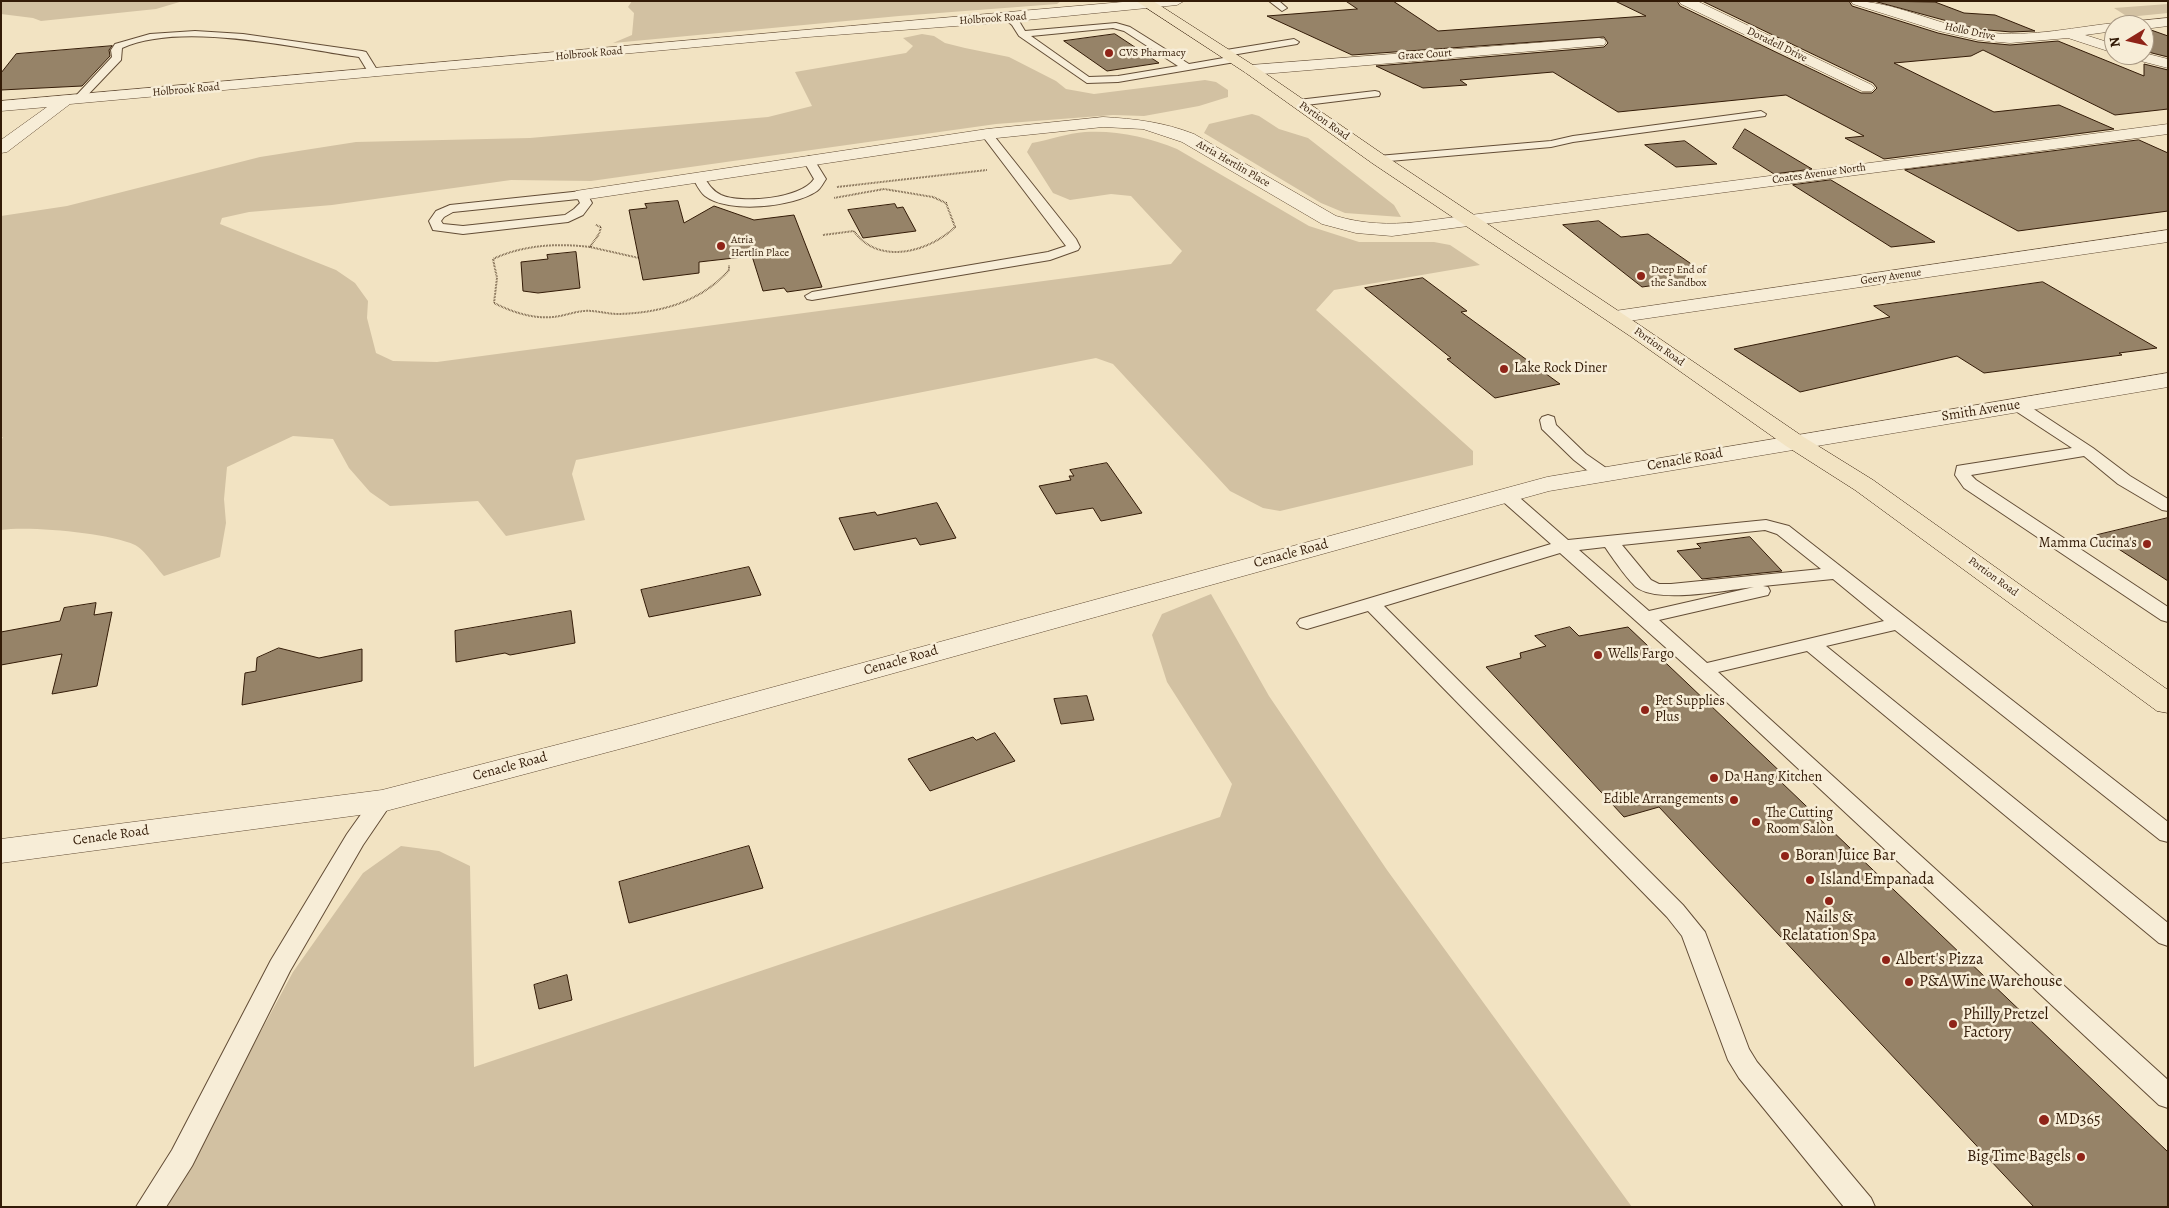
<!DOCTYPE html>
<style>
body{margin:0}
#map{position:relative;width:2169px;height:1208px;overflow:hidden;background:#f2e3c2;font-family:Alegreya,serif}
canvas{display:block}
.frame{position:absolute;inset:0;border:2px solid #331b07;pointer-events:none}
.north{position:absolute;left:2104px;top:15px;width:50px;height:50px;box-sizing:border-box;background:#f7edd7;border:1px solid #a99984;border-radius:50%;rotate:261deg;font-size:14px;font-weight:700;line-height:20px;text-align:center;color:#331b07}
.north::after{content:'';display:block;margin:auto;width:18px;height:22px;background:#8f2418;clip-path:polygon(50% 0,100% 100%,50% 72%,0 100%)}
</style>
<div id="map">
<canvas width="2169" height="1208"></canvas>
<div class="frame"></div>
<div class="north">N</div>
</div>
<script>
const context = document.querySelector('canvas').getContext('2d');
context.lineJoin = 'round';
function fill(path, color) {
  context.fillStyle = color;
  context.fill(path, 'evenodd');
}
function stroke(path, color, width, dash) {
  context.strokeStyle = color;
  context.lineWidth = width;
  context.lineCap = dash ? 'butt' : 'round';
  context.setLineDash(dash || []);
  context.stroke(path);
}
function drawText(font, color, halo, rows, align = 'center') {
  context.font = font + ' Alegreya,serif';
  context.lineWidth = 5;
  context.setLineDash([]);
  context.textBaseline = 'middle';
  context.strokeStyle = halo;
  context.fillStyle = color;
  for (const [text, x, y, turn = 0] of rows) {
    context.save();
    context.translate(x, y);
    context.rotate((+turn || 0) * Math.PI / 180);
    context.textAlign = isNaN(turn) ? turn : align;
    if (halo) context.strokeText(text, 0, 0);
    context.fillText(text, 0, 0);
    context.restore();
  }
}
fill(new Path2D(`
 M 1,1 L 183,1 L 156,9 L 41,21 L 33,18 L 1,14 Z
 M 632,1 L 1061,1 L 1057,4 L 899,16 L 613,43 L 632,35 L 634,13 L 628,7 Z
 M 2168,4 L 2168,13 L 2128,17 L 2114,8 Z
 M 922,34 L 934,36 L 945,43 L 965,48 L 1009,57 L 1056,81 L 1066,89 L 1094,94 L 1205,80 L 1216,82 L 1228,90 L 1228,97 L 1199,106 L 1144,116 L 1113,115 L 996,124 L 591,181 L 511,180 L 332,205 L 249,212 L 222,218 L 220,224 L 336,270 L 355,283 L 368,301 L 367,318 L 376,353 L 393,361 L 437,362 L 1171,264 L 1182,251 L 1131,196 L 1111,194 L 1070,200 L 1053,193 L 1027,152 L 1032,143 C 1049,140 1068,133 1085,132 C 1116,130 1149,137 1177,149 L 1309,226 L 1359,242 L 1434,242 L 1450,245 L 1480,265 L 1334,290 L 1316,310 L 1473,451 L 1473,465 L 1280,511 L 1263,508 L 1230,491 L 1113,364 L 1096,358 L 576,460 L 572,474 L 585,520 L 506,536 L 478,501 L 390,506 L 370,492 L 349,468 L 333,439 L 293,436 L 227,467 L 224,499 L 226,523 L 220,557 L 164,576 C 157,569 144,549 135,545 C 108,533 31,526 1,530 L 1,441 L 3,437 L 1,437 L 1,216 L 67,206 L 260,157 L 356,142 L 530,138 L 768,117 L 812,106 L 795,72 L 906,53 L 913,46 L 903,38 Z
 M 1252,114 L 1259,116 L 1279,129 L 1308,138 L 1394,205 L 1401,217 L 1345,213 L 1321,203 L 1204,133 L 1209,124 Z
 M 1211,594 L 1269,696 L 1387,870 L 1632,1207 L 166,1207 L 293,972 L 363,873 L 401,846 L 439,851 L 470,866 L 474,1067 L 1220,817 L 1232,784 L 1167,682 L 1152,635 L 1162,614 Z`), '#d2c1a2');
const building = new Path2D(`
 M 1346,1 L 1393,1 L 1438,31 L 1646,16 L 1615,1 L 1677,1 L 1680,6 L 1861,93 L 1872,93 L 1877,88 L 1873,83 L 1702,1 L 1849,1 L 1852,6 L 1938,33 L 1978,42 L 2010,45 L 2058,41 L 2144,76 L 2144,64 L 2168,70 L 2168,109 L 2115,115 L 1983,50 L 1971,56 L 1894,63 L 1994,112 L 2059,105 L 2114,129 L 1884,159 L 1845,138 L 1864,136 L 1786,95 L 1618,112 L 1553,72 L 1460,80 L 1467,85 L 1423,88 L 1376,66 L 1604,47 L 1608,43 L 1604,37 L 1352,55 L 1267,16 L 1357,9 Z
 M 1874,1 L 1935,2 L 1964,13 L 1995,15 L 2035,31 L 2011,32 L 1977,29 Z
 M 2151,30 L 2168,36 L 2168,57 L 2144,51 L 2144,31 Z
 M 1115,34 L 1159,63 L 1107,71 L 1064,41 Z
 M 112,46 L 109,50 L 110,56 L 82,86 L 1,90 L 1,73 L 16,54 Z
 M 1745,129 L 1812,169 L 1774,174 L 1733,148 Z
 M 2139,140 L 2168,153 L 2168,211 L 2018,231 L 1905,170 Z
 M 1685,141 L 1717,164 L 1676,167 L 1645,145 Z
 M 1831,180 L 1935,242 L 1891,247 L 1793,185 Z
 M 678,201 L 684,223 L 714,206 L 754,220 L 794,215 L 822,287 L 787,292 L 784,288 L 763,291 L 752,256 L 699,262 L 699,273 L 643,280 L 629,210 L 647,208 L 645,204 Z
 M 895,204 L 897,208 L 903,207 L 916,231 L 863,238 L 848,210 Z
 M 1599,221 L 1621,237 L 1648,234 L 1700,270 L 1680,272 L 1692,280 L 1642,287 L 1563,225 Z
 M 576,252 L 580,288 L 538,293 L 523,291 L 521,262 L 548,259 L 547,255 Z
 M 1423,278 L 1467,311 L 1461,312 L 1560,384 L 1495,398 L 1447,359 L 1451,358 L 1365,288 Z
 M 2043,282 L 2157,348 L 2119,353 L 2122,355 L 1984,373 L 1957,356 L 1800,392 L 1734,349 L 1890,317 L 1874,306 Z
 M 1107,463 L 1142,513 L 1101,521 L 1093,508 L 1056,514 L 1039,486 L 1071,480 L 1069,476 L 1074,476 L 1070,470 Z
 M 937,503 L 956,538 L 920,545 L 916,538 L 854,550 L 839,518 L 875,512 L 877,515 Z
 M 2168,518 L 2168,581 L 2097,535 Z
 M 1750,537 L 1782,571 L 1702,579 L 1677,551 L 1701,548 L 1697,544 Z
 M 749,567 L 761,595 L 649,617 L 641,590 Z
 M 96,603 L 94,615 L 112,612 L 97,686 L 52,694 L 62,654 L 1,665 L 1,632 L 60,621 L 64,608 Z
 M 571,611 L 575,643 L 510,655 L 505,653 L 456,662 L 455,631 Z
 M 1570,627 L 1579,636 L 1628,627 L 1789,780 L 1781,782 L 2168,1152 L 2168,1207 L 2034,1207 L 1659,807 L 1624,817 L 1486,667 L 1521,658 L 1520,653 L 1546,646 L 1535,636 Z
 M 279,648 L 319,658 L 362,649 L 362,681 L 242,705 L 245,673 L 256,671 L 257,658 Z
 M 1087,696 L 1094,720 L 1061,724 L 1054,699 Z
 M 995,733 L 1015,761 L 930,791 L 908,759 L 973,737 L 976,740 Z
 M 749,846 L 763,888 L 629,923 L 619,882 Z
 M 567,975 L 572,1000 L 539,1009 L 534,985 Z`);
fill(building, '#968368');
stroke(building, '#331b07', 1);
const service = new Path2D(`
 M 1269,1 L 1279,1 L 1287,8 L 1282,11 Z
 M 1009,15 L 1019,21 L 1025,31 L 1116,23 L 1130,27 L 1189,64 L 1235,56 L 1240,59 L 1235,62 L 1118,82 L 1087,83 L 1019,36 L 1012,25 L 1004,18 ZM 1113,28 L 1124,31 L 1178,66 L 1118,76 L 1089,77 L 1031,36 Z
 M 195,31 L 243,34 L 362,51 L 366,52 L 379,73 L 374,76 L 370,75 L 359,57 C 294,48 182,21 122,48 L 121,60 L 81,102 L 73,102 L 72,100 L 112,57 L 111,50 L 115,44 L 150,34 Z
 M 1294,39 L 1299,42 L 1297,44 L 1226,56 L 1221,53 L 1226,50 Z
 M 1375,91 L 1379,92 L 1380,94 L 1379,96 L 1298,106 L 1293,103 L 1298,100 Z
 M 1761,111 L 1766,114 L 1765,116 L 1573,142 L 1551,147 L 1378,162 L 1372,159 L 1378,156 L 1551,141 L 1573,136 Z
 M 987,131 L 991,132 L 1076,239 L 1080,247 L 1078,250 L 1050,260 L 812,300 L 807,299 L 805,296 L 812,292 L 1048,252 L 1066,246 L 981,134 Z
 M 809,156 L 813,158 L 826,179 C 823,183 821,188 817,191 C 794,207 728,214 705,196 C 699,191 696,183 692,177 L 694,174 L 702,174 C 708,183 711,190 721,195 C 741,204 801,199 814,179 L 803,160 Z
 M 582,191 L 586,192 L 592,203 L 583,215 L 568,222 L 463,234 L 433,230 L 429,221 L 436,211 L 450,205 ZM 578,199 L 580,203 L 574,209 L 565,215 L 463,226 L 443,224 L 441,221 L 444,217 L 453,212 Z
 M 2017,400 L 2023,402 L 2093,448 L 2130,476 L 2168,499 L 2168,511 L 2162,510 L 2118,484 L 2084,456 L 1971,475 L 1976,480 L 2168,607 L 2168,622 L 2161,620 L 1964,488 L 1955,475 L 1957,466 L 1963,465 L 2072,448 L 2011,408 L 2009,405 L 2011,402 Z
 M 1548,415 L 1554,417 L 1556,425 L 1586,454 L 1609,470 L 1611,474 L 1609,478 L 1597,478 L 1574,460 L 1542,429 L 1540,420 L 1542,417 Z
 M 1506,490 L 1512,491 L 1568,540 L 1766,520 L 1789,526 L 2168,822 L 2168,842 L 2160,840 L 1895,630 L 1826,646 L 2168,923 L 2168,946 L 2159,943 L 1807,651 L 1718,672 L 2168,1080 L 2168,1108 L 2159,1105 L 1730,705 L 1560,553 L 1384,606 L 1683,905 L 1705,932 L 1749,1049 L 1757,1062 L 1871,1198 L 1875,1207 L 1844,1207 L 1739,1078 L 1728,1060 L 1682,936 L 1667,917 L 1368,611 L 1307,629 L 1300,627 L 1297,623 L 1300,619 L 1551,544 L 1500,499 L 1497,495 L 1500,491 ZM 1765,530 L 1777,534 L 1821,569 L 1671,584 L 1659,584 L 1651,580 L 1622,545 ZM 1605,547 C 1612,557 1630,584 1639,589 C 1664,603 1725,590 1754,587 L 1649,611 L 1579,550 ZM 1833,579 L 1884,621 L 1707,663 L 1659,620 L 1768,595 L 1770,591 L 1768,587 L 1763,586 Z
 M 382,793 L 390,796 L 393,801 L 363,845 L 290,971 L 192,1166 L 166,1207 L 136,1207 L 172,1150 L 271,960 L 347,834 L 374,796 Z`);
const minor = new Path2D(`
 M 1679,1 L 1697,1 L 1872,85 L 1875,88 L 1872,91 L 1862,91 L 1681,4 Z
 M 1851,1 C 1894,1 1935,24 1977,31 C 2023,39 2069,28 2114,23 L 2120,25 L 2114,25 L 2114,31 L 2085,35 L 2114,44 L 2114,53 L 2068,38 L 2010,43 L 1978,40 L 1939,31 L 1853,4 Z
 M 2168,18 L 2168,26 L 2144,29 L 2144,25 L 2130,25 L 2137,21 Z
 M 1599,38 L 1604,39 L 1606,42 L 1604,45 L 1251,75 L 1246,73 L 1243,70 L 1246,67 L 1251,65 Z
 M 2144,53 L 2168,59 L 2168,68 L 2129,58 L 2127,55 L 2144,55 Z
 M 1103,117 C 1136,119 1163,122 1194,134 L 1336,216 C 1363,224 1389,225 1417,222 L 2168,124 L 2168,134 L 1392,236 L 1356,233 L 1322,224 L 1182,142 L 1143,129 L 1103,127 L 987,139 L 582,200 L 576,199 L 573,195 L 576,191 L 582,190 L 987,129 Z
 M 2168,230 L 2168,242 L 1615,323 L 1608,321 L 1605,317 L 1608,313 L 1615,311 Z
 M 2168,373 L 2168,387 L 1549,491 L 646,742 L 382,812 L 1,863 L 1,839 L 382,790 L 634,725 L 1547,477 Z`);
const tertiary = new Path2D(`
 M 1134,1 L 1184,1 L 1177,5 L 996,23 L 808,37 L 70,104 L 7,152 L 1,153 L 1,140 L 47,107 L 1,111 L 1,101 Z`);
const primary = new Path2D(`
 M 1136,1 L 1153,1 L 1256,67 L 1384,155 L 1644,328 L 1802,436 L 1873,480 L 2168,690 L 2168,713 L 2157,711 L 1855,490 L 1786,446 L 1630,336 L 1372,163 L 1246,73 Z`);
stroke(service, '#634d36', 2);
stroke(minor, '#634d36', 1);
stroke(tertiary, '#634d36', 1);
stroke(primary, '#331b07', 1);
stroke(new Path2D(`
 M 837,187 L 987,170
 M 596,225 L 601,227 L 599,234 L 590,247 C 557,243 523,245 493,259 L 497,278 L 494,303 C 512,312 533,319 553,317 C 564,316 573,312 584,311 C 595,310 607,314 618,314 C 660,313 701,302 729,270 L 729,265
 M 823,235 L 854,231 C 878,266 929,252 955,227 L 946,203 L 933,197 L 884,189 L 834,198
 M 590,247 L 639,258`), '#331b07', 2, [0.5, 1]);
fill(service, '#f7edd7');
fill(minor, '#f7edd7');
fill(tertiary, '#f7edd7');
fill(primary, '#f2e3c2');
for (const [x, y, r, color] of [
 [1109,53,5,"#8f2418"],
 [721,246,5,"#8f2418"],
 [1641,276,5,"#8f2418"],
 [1504,369,5,"#8f2418"],
 [2147,544,5,"#8f2418"],
 [1598,655,5,"#8f2418"],
 [1645,710,5,"#8f2418"],
 [1714,778,5,"#8f2418"],
 [1734,800,5,"#8f2418"],
 [1756,822,5,"#8f2418"],
 [1785,856,5,"#8f2418"],
 [1810,880,5,"#8f2418"],
 [1829,901,5,"#8f2418"],
 [1886,960,5,"#8f2418"],
 [1909,982,5,"#8f2418"],
 [1953,1024,5,"#8f2418"],
 [2044,1120,6,"#8f2418"],
 [2081,1157,5,"#8f2418"]
]) {
  const dot = new Path2D();
  dot.arc(x, y, r, 0, 2 * Math.PI);
  context.fillStyle = color;
  context.fill(dot);
  stroke(dot, '#f7edd7', 2);
}
drawText('11px', '#331b07', '#f7edd7', [
 ["Holbrook Road",993,19,-4],
 ["Hollo Drive",1970,32,12],
 ["Doradell Drive",1777,45,26],
 ["Holbrook Road",589,54,-5],
 ["Grace Court",1425,55,-4],
 ["Holbrook Road",186,90,-5],
 ["Portion Road",1324,121,35],
 ["Atria Hertlin Place",1233,164,30],
 ["Coates Avenue North",1819,174,-8],
 ["Geery Avenue",1891,277,-8],
 ["Portion Road",1659,347,35],
 ["Portion Road",1993,577,36]
]);
drawText('11px', '#331b07', '#f7edd7', [
 ["CVS Pharmacy",1119,53],
 ["Atria",731,240],
 ["Hertlin Place",731,253],
 ["Deep End of",1651,270],
 ["the Sandbox",1651,283]
], 'left');
drawText('14px', '#331b07', '#f7edd7', [
 ["Lake Rock Diner",1514,369],
 ["Mamma Cucina's",2137,544,"right"],
 ["Wells Fargo",1608,655],
 ["Pet Supplies",1655,702],
 ["Plus",1655,718],
 ["Da Hang Kitchen",1724,778],
 ["Edible Arrangements",1724,800,"right"],
 ["The Cutting",1766,814],
 ["Room Salon",1766,830]
], 'left');
drawText('14px', '#331b07', '#f7edd7', [
 ["Smith Avenue",1981,411,-9],
 ["Cenacle Road",1685,460,-10],
 ["Cenacle Road",1291,554,-15],
 ["Cenacle Road",901,661,-16],
 ["Cenacle Road",510,767,-15],
 ["Cenacle Road",111,836,-8]
]);
drawText('16px', '#331b07', '#f7edd7', [
 ["Boran Juice Bar",1795,856],
 ["Island Empanada",1820,880],
 ["Nails &",1829,918,"center"],
 ["Relatation Spa",1829,936,"center"],
 ["Albert's Pizza",1896,960],
 ["P&A Wine Warehouse",1919,982],
 ["Philly Pretzel",1963,1015],
 ["Factory",1963,1033],
 ["MD365",2055,1120],
 ["Big Time Bagels",2071,1157,"right"]
], 'left');
</script>
